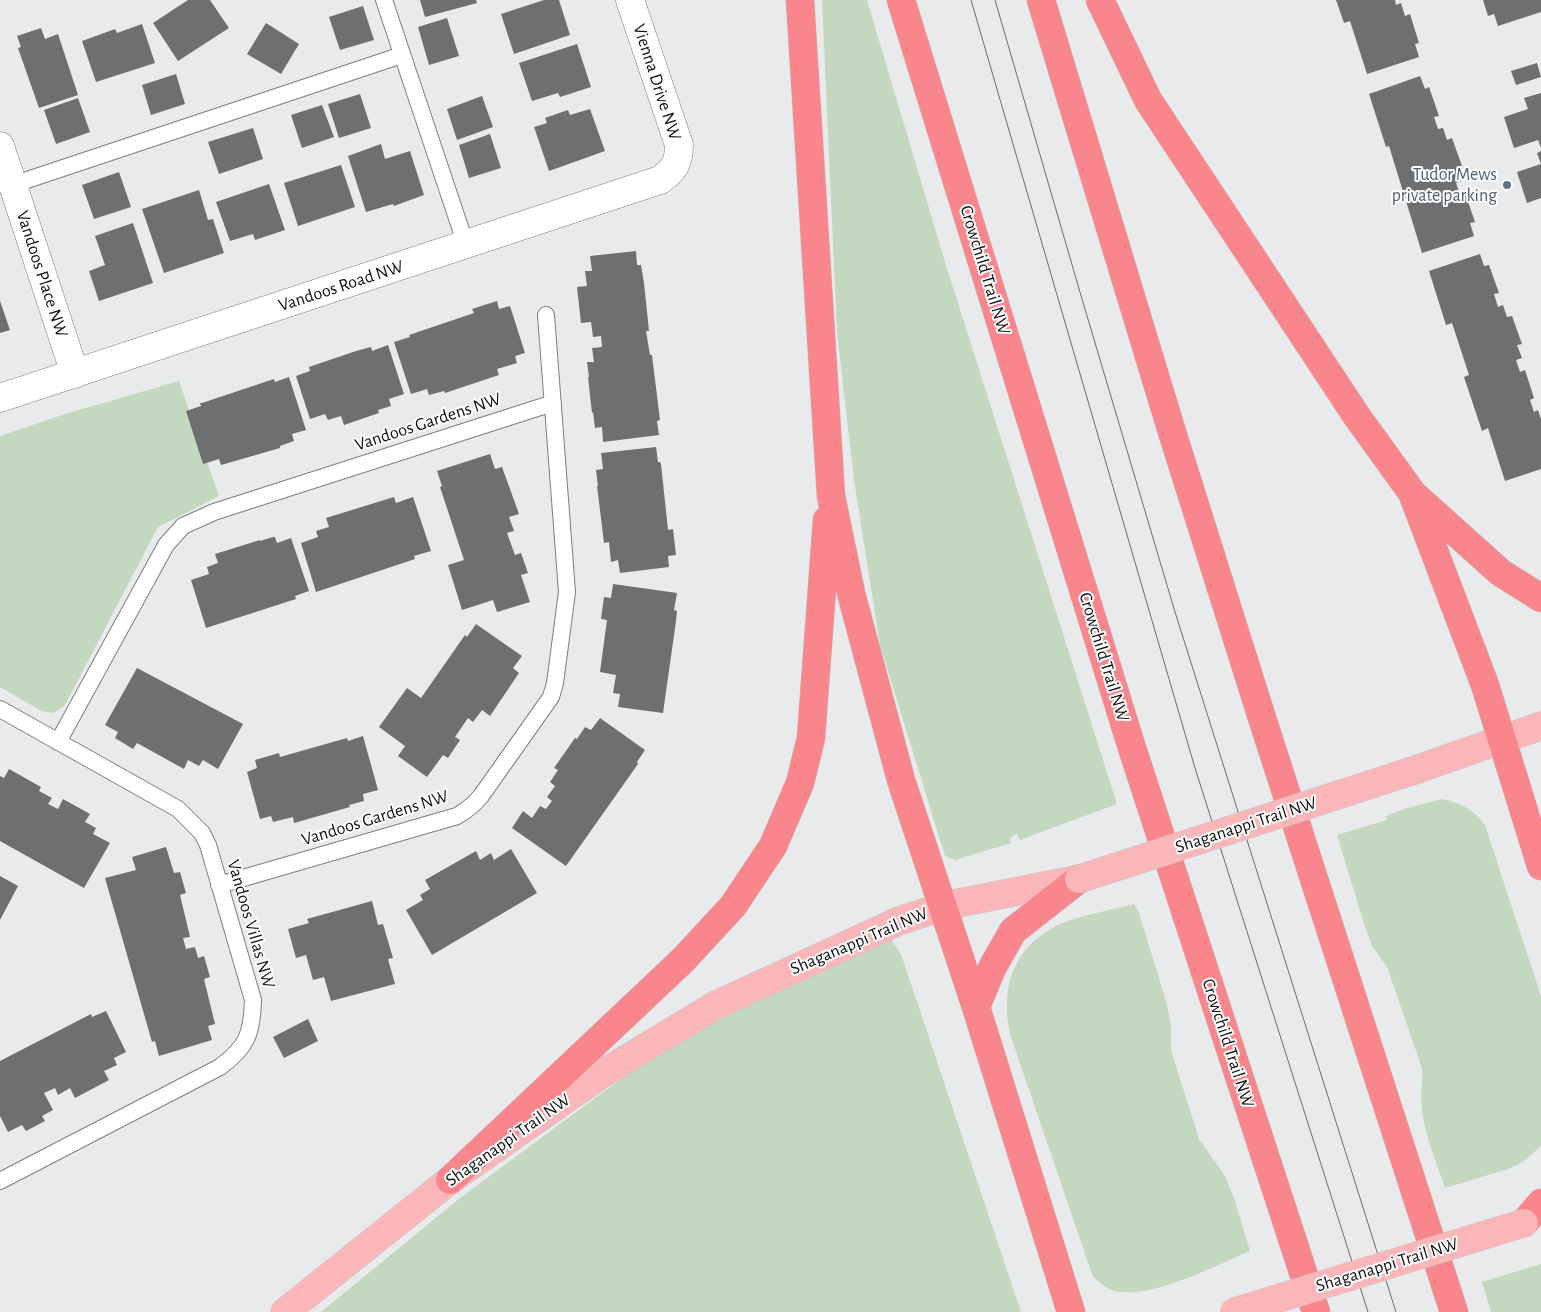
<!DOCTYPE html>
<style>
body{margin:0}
canvas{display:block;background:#e8eaec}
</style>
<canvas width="1541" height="1312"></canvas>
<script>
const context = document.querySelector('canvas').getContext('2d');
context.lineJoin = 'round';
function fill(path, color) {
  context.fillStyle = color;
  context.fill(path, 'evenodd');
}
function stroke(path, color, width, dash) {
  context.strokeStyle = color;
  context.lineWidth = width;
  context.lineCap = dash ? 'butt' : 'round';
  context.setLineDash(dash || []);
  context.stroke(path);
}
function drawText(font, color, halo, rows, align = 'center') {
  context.font = font + ' "Alegreya Sans",sans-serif';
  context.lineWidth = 4;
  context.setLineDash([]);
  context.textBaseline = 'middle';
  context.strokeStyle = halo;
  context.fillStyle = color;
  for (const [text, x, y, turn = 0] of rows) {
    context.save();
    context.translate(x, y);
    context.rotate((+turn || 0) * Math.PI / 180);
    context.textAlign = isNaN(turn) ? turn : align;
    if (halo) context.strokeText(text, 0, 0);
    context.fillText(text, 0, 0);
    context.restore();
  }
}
fill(new Path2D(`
 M 822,0 L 867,0 L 945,262 L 1117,804 L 1020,840 L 1017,834 L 1010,837 L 1011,843 L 955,860 L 945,856 L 880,645 L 854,480 L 837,332 Z
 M 179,381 L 219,496 L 158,527 L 65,705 L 54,713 L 42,711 L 0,687 L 0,436 L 65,414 Z
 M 1443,799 C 1461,803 1474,810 1485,825 L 1541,996 L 1541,1146 L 1523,1162 L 1508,1169 L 1445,1188 C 1437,1163 1425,1137 1422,1110 C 1420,1096 1423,1082 1422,1068 L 1387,967 L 1372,946 L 1364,924 L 1337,835 L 1387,820 L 1386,816 L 1410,807 Z
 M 1134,904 L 1139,913 L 1166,1001 L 1171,1025 L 1171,1050 L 1199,1139 L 1225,1176 L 1235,1201 L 1250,1251 C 1217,1265 1150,1300 1115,1291 C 1106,1289 1100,1282 1093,1277 L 1011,1037 C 999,991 1012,949 1056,926 C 1076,916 1112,910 1134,904 Z
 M 891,940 L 901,954 L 1021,1312 L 321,1312 L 460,1198 L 626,1075 L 710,1025 L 801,978 Z
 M 1541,1264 L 1541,1312 L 1491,1312 L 1482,1282 Z`), '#c3d8bf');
fill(new Path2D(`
 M 188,0 L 210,0 L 229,28 L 178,61 L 153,23 Z
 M 420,0 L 476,0 L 477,3 L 425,17 Z
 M 544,0 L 559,0 L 570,35 L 514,54 L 501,14 Z
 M 1336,0 L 1395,0 L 1396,5 L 1401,3 L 1405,16 L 1410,14 L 1419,43 L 1415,44 L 1419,57 L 1367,74 L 1350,21 L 1344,23 Z
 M 1483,0 L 1541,0 L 1541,12 L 1498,26 L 1494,14 L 1488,16 Z
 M 363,6 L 374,40 L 340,50 L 329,17 Z
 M 447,18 L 459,56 L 429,65 L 418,27 Z
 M 266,23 L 299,44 L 281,74 L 247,54 Z
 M 142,24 L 155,63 L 96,82 L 82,41 L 115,29 L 117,33 Z
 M 41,28 L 45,39 L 58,34 L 78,95 L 39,108 L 18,48 L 21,47 L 17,36 Z
 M 577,44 L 591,87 L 560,97 L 558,93 L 532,101 L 519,63 Z
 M 1537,63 L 1541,77 L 1516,85 L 1511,71 Z
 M 176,74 L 185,104 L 151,115 L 142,85 Z
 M 1420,76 L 1425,89 L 1429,87 L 1439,116 L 1434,117 L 1438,129 L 1443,128 L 1447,140 L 1452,138 L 1462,166 L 1456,168 L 1461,181 L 1456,183 L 1460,195 L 1465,193 L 1475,222 L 1470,223 L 1474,236 L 1422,253 L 1389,146 L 1386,147 L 1369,94 Z
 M 1541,93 L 1541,148 L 1538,140 L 1514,148 L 1504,117 L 1528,109 L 1524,98 Z
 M 360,94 L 371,128 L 339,138 L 328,104 Z
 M 482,96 L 493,127 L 457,140 L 447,109 Z
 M 78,98 L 90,132 L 56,144 L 44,110 Z
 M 322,105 L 334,137 L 302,148 L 291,115 Z
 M 590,109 L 605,151 L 549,171 L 534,127 L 547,123 L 545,118 L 568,110 L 570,115 Z
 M 253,128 L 263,159 L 219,174 L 208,142 Z
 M 490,134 L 501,168 L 469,178 L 459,145 Z
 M 381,144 L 385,159 L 410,151 L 424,195 L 394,206 L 393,204 L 366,212 L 348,156 Z
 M 1541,151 L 1541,198 L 1527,203 L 1517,172 L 1541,164 L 1537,153 Z
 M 341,165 L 355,207 L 298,226 L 284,183 Z
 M 119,172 L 131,207 L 94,219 L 82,185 Z
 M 269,184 L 285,230 L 255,240 L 253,234 L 230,241 L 216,202 Z
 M 199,190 L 208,220 L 213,219 L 224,253 L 164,273 L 142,209 Z
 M 133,223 L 153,283 L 99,301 L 89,271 L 105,265 L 95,236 Z
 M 636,251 L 637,265 L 641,265 L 644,283 L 649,331 L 646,331 L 650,355 L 652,355 L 660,420 L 657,421 L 659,435 L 603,442 L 602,427 L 595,428 L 593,412 L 592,413 L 588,377 L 589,377 L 587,362 L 594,362 L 592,348 L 602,347 L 601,336 L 593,337 L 591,322 L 581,323 L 577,287 L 587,286 L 585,271 L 592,271 L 590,256 Z
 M 1480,254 L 1484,266 L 1489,265 L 1499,293 L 1494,294 L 1498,307 L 1503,305 L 1507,317 L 1512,316 L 1522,344 L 1517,345 L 1522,358 L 1516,360 L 1520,372 L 1525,370 L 1534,398 L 1530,400 L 1534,412 L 1538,410 L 1541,419 L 1541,469 L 1505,481 L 1488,428 L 1482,431 L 1464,377 L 1469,375 L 1452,323 L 1446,325 L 1429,271 Z
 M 0,301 L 10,330 L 0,333 Z
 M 497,301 L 499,309 L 510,306 L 525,353 L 515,356 L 517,363 L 497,369 L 499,375 L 445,393 L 444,391 L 429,395 L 427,389 L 411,394 L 394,342 L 410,337 L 409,335 L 474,313 L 472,309 Z
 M 388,345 L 404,394 L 389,399 L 391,406 L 378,410 L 379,413 L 344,425 L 341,416 L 328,420 L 325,414 L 310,419 L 296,376 L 310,371 L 309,367 L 356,351 L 371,347 L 372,351 Z
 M 289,377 L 306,430 L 292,434 L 294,441 L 280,446 L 280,448 L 221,465 L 219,459 L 203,464 L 186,411 L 201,406 L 200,403 L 202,403 L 274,379 L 275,382 Z
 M 656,447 L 658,462 L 660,462 L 661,464 L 668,530 L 673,529 L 676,555 L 668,556 L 669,567 L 620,573 L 618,560 L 611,562 L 609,542 L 604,543 L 597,486 L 598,486 L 596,470 L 603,469 L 601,453 Z
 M 490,454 L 495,469 L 502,467 L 519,514 L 509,517 L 514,531 L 507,533 L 515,555 L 521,553 L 528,573 L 521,575 L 530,602 L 497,612 L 493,600 L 462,610 L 448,565 L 464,560 L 440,487 L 442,486 L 437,471 Z
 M 394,497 L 396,503 L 413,497 L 431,551 L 414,556 L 415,559 L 316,592 L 301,543 L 318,537 L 316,531 L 329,527 L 326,518 Z
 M 273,537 L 275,537 L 277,543 L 291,538 L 309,591 L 295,596 L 296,599 L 206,628 L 191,580 L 209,574 L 207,567 L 218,563 L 215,554 L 260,540 L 260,541 Z
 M 613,584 L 677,593 L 674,610 L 677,611 L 676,621 L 663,713 L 618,707 L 620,694 L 613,693 L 616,675 L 600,672 L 607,620 L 601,619 L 604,597 L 611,598 Z
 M 476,624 L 522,656 L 513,668 L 519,673 L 490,716 L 482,710 L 473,722 L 468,718 L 455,737 L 460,740 L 448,758 L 443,755 L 427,777 L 398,756 L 405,746 L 379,727 L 407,688 L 421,698 L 465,635 L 467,637 Z
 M 137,668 L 243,724 L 218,769 L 203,760 L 199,766 L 188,760 L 184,769 L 137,743 L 133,749 L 115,738 L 118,732 L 105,725 Z
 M 600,718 L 645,750 L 637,762 L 638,764 L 566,866 L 512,828 L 523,811 L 532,818 L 540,806 L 546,809 L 552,801 L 547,797 L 555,786 L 550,782 L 558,770 L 554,768 L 575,738 L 577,739 L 585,727 L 591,730 Z
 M 363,736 L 378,790 L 363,794 L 364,801 L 349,805 L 350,807 L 294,823 L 293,817 L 273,822 L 271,816 L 260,819 L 247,772 L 257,768 L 255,760 L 279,753 L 280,757 L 347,738 L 348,741 Z
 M 9,769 L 41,787 L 39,791 L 52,798 L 48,804 L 58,809 L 63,799 L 90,814 L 85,822 L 96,828 L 93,834 L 110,843 L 84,888 L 0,841 L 0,776 L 4,778 Z
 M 166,847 L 174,873 L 180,872 L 186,893 L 180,895 L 190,937 L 183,938 L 186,949 L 195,947 L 198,958 L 204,956 L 210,977 L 204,979 L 215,1024 L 208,1026 L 212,1040 L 159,1056 L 155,1041 L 152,1042 L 105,878 L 136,870 L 132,857 Z
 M 511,849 L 537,893 L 432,955 L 406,910 L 423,900 L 420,895 L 430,889 L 425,880 L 476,851 L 480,860 L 491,853 L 494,860 Z
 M 0,876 L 18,886 L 0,920 Z
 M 372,901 L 378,925 L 383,924 L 393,958 L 388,959 L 395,984 L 331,1001 L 324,977 L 313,980 L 306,955 L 296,958 L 288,929 L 309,923 L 307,919 Z
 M 106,1011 L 126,1052 L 114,1058 L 117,1065 L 104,1071 L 109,1080 L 75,1098 L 70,1088 L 58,1095 L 55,1088 L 44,1093 L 53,1110 L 42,1116 L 45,1121 L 26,1131 L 22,1125 L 8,1132 L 0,1116 L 0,1061 L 91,1014 L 92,1017 Z
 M 308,1019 L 318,1041 L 284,1058 L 273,1037 Z`), '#6e6f71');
const service = new Path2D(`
 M 384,0 L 466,245
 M 6,187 L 402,55
 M 0,709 L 178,809 L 202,833 L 208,845 L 253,1000 C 252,1034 247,1047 220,1067 L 0,1181
 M 58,742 L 166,545 L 183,526 L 214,512 L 553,403
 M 219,885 L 457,816 C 467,810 474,805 481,796 L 551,697 L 555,683 L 567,592 L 546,315`);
const minor = new Path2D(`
 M 0,146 L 75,374
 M 0,398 L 660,180 C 674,170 679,163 679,145 L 630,0`);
const primary = new Path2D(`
 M 1412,771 L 1541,726
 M 285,1312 L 450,1180 L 600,1075 L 716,1005 L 899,921 L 944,906 L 1079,879`);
const motorway = new Path2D(`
 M 800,0 L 831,496 L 851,593 L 901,780 L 976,1007 L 1071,1312
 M 901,0 L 1132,748 L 1316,1312
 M 1041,0 L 1172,432 L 1262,718 L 1454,1312
 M 1100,0 L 1148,100 L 1358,418 L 1413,494 L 1501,573 L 1541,598
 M 1414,498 L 1485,685 L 1541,866
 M 976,1007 L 992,968 L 1013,931 L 1079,879
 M 450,1180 L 683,960 L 733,906 L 773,846 L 800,783 L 811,738 L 827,520
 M 1524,1223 L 1541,1203`);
stroke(service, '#7d7f80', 18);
stroke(minor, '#7d7f80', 29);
stroke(primary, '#c5c5c6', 29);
stroke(motorway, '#c5c5c6', 29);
stroke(service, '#fff', 16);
stroke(minor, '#fff', 28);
stroke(primary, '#fbb6ba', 28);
stroke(motorway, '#f9868c', 28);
stroke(new Path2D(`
 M 971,0 L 1195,768 L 1368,1312
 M 995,0 L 1082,299 L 1175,612 L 1396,1312`), '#6b6c6e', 1);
const primaryBridge = new Path2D(`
 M 1079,879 L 1412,771
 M 1234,1312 L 1524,1223`);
stroke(primaryBridge, '#c5c5c6', 29, []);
stroke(primaryBridge, '#fbb6ba', 28);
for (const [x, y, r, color] of [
 [1507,185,5,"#5c6f8a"]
]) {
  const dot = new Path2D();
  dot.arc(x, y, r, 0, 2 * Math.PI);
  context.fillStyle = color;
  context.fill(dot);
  stroke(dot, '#fff', 2);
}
drawText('18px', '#0e0f10', '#fff', [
 ["Vienna Drive NW",657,82,72],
 ["Crowchild Trail NW",985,270,73],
 ["Vandoos Place NW",42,274,72],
 ["Vandoos Road NW",341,286,-18],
 ["Vandoos Gardens NW",428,422,-18],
 ["Crowchild Trail NW",1104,657,73],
 ["Vandoos Gardens NW",375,818,-17],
 ["Shaganappi Trail NW",1246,825,-18],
 ["Vandoos Villas NW",251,924,74],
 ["Shaganappi Trail NW",859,941,-23],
 ["Crowchild Trail NW",1228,1043,72],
 ["Shaganappi Trail NW",508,1140,-35],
 ["Shaganappi Trail NW",1387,1265,-17]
]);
drawText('18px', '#4e5e75', '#fff', [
 ["Tudor Mews",1497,175],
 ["private parking",1497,196]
], 'right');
</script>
